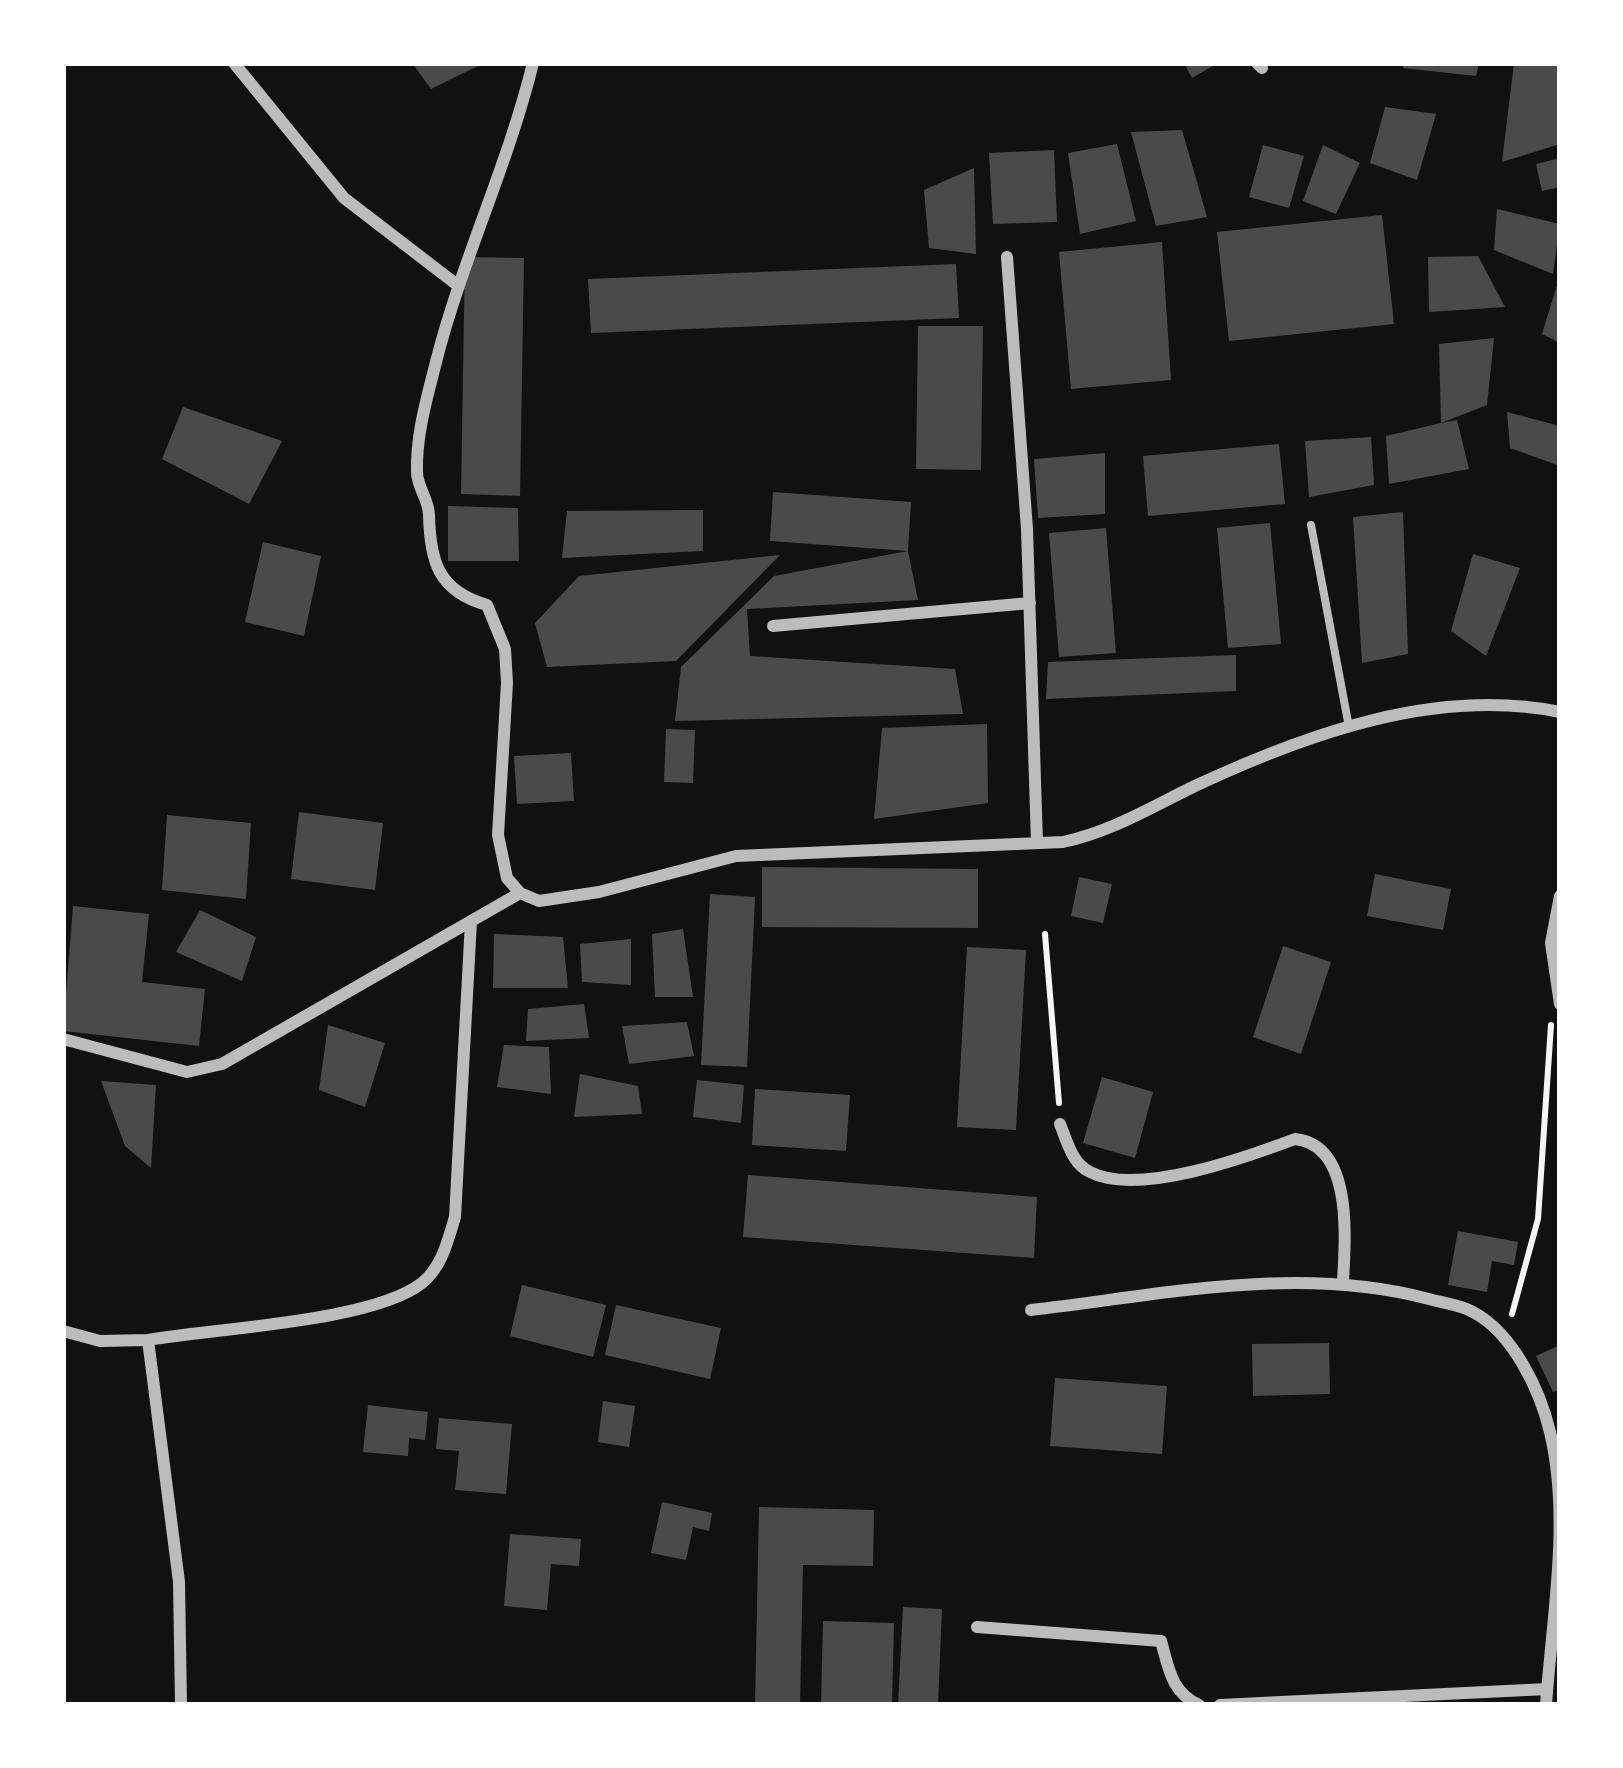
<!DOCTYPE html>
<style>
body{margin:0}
#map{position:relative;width:1623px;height:1768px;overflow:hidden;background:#111;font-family:Cabin,sans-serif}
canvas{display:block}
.frame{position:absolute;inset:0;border:66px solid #fff;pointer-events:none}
</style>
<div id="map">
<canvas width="1623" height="1768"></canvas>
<div class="frame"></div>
</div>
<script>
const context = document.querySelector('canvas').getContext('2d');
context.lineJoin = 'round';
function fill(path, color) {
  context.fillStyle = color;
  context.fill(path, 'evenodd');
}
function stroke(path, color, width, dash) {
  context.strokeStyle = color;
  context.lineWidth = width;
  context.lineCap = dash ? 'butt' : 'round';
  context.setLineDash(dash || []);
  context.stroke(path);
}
fill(new Path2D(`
 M 412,63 L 484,63 L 431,89 Z
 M 1184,63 L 1218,63 L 1192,78 Z
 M 1404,63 L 1479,63 L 1476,76 L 1403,68 Z
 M 1514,63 L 1560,63 L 1560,144 L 1502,162 Z
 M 1385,107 L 1436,114 L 1417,180 L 1370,163 Z
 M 1182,130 L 1207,217 L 1156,226 L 1131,132 Z
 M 1117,144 L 1136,221 L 1080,234 L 1068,153 Z
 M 1263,145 L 1304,156 L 1289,208 L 1249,197 Z
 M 1323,145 L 1360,163 L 1336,214 L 1303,201 Z
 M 1054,150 L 1057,222 L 993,224 L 989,153 Z
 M 1560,158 L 1560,187 L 1542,191 L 1536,164 Z
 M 974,168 L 976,254 L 929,248 L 924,190 Z
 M 1497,209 L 1560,224 L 1553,274 L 1494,250 Z
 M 1382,215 L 1394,324 L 1229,341 L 1217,232 Z
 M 1162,242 L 1171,380 L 1071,389 L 1059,252 Z
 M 1478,256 L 1505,307 L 1429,312 L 1428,257 Z
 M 465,257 L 524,258 L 520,496 L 461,494 Z
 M 956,264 L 959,318 L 591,333 L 588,279 Z
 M 1559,279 L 1560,279 L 1560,343 L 1542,334 Z
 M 918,326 L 983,326 L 981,470 L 916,469 Z
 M 1494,338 L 1487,405 L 1441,423 L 1457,420 L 1469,469 L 1389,484 L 1386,436 L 1441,423 L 1439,344 Z
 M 183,407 L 282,441 L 249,504 L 162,459 Z
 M 1507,412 L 1560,426 L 1560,466 L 1510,448 Z
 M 1371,437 L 1374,485 L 1309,497 L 1305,441 Z
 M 1279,444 L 1285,504 L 1148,516 L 1143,456 Z
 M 1105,453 L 1105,514 L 1038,518 L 1034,459 Z
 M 773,492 L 911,502 L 908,551 L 918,600 L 747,609 L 750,656 L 955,669 L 963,714 L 675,721 L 681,667 L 774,576 L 908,551 L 770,541 Z
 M 448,506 L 518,508 L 519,561 L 448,561 Z
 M 703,510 L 703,551 L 562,558 L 567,511 Z
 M 1403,512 L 1408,654 L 1362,663 L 1353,517 Z
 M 1270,523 L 1281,644 L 1228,648 L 1217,528 Z
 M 1106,528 L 1116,653 L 1059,657 L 1049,533 Z
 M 263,542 L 321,556 L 304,636 L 245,622 Z
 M 1473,554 L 1520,568 L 1486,656 L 1451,631 Z
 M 780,555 L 676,661 L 547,667 L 535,623 L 579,576 Z
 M 1236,655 L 1236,691 L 1046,699 L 1048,662 Z
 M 987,724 L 988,803 L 874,819 L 882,728 Z
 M 666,729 L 695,730 L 693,783 L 664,782 Z
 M 571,753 L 574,801 L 517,804 L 514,756 Z
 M 299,812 L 383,823 L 375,890 L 291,879 Z
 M 167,815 L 251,823 L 246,899 L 162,890 Z
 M 762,867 L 978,869 L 978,928 L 762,927 Z
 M 1375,874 L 1451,889 L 1443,930 L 1367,916 Z
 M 1079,877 L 1112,884 L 1103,923 L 1071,916 Z
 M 710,894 L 755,897 L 747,1067 L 701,1065 Z
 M 73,906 L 149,914 L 142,982 L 205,989 L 199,1046 L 63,1031 Z
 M 200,910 L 256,937 L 242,981 L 176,952 Z
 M 683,929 L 693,997 L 655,997 L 652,934 Z
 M 494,934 L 563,937 L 568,988 L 493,988 Z
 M 631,939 L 631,985 L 582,982 L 580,944 Z
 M 1283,946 L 1331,962 L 1301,1054 L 1253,1037 Z
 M 967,947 L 1026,950 L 1016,1130 L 957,1127 Z
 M 584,1004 L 589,1038 L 526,1041 L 528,1009 Z
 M 687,1022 L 694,1056 L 629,1064 L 622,1026 Z
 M 328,1025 L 385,1043 L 365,1107 L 319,1090 Z
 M 504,1045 L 549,1047 L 551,1094 L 497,1087 Z
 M 580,1074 L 638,1086 L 642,1114 L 574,1117 Z
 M 1102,1077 L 1153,1092 L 1135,1158 L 1083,1143 Z
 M 697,1080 L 744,1085 L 741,1123 L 693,1117 Z
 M 101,1081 L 156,1085 L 151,1168 L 125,1146 Z
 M 755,1089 L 850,1095 L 846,1151 L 752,1145 Z
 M 748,1175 L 1037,1197 L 1034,1258 L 743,1237 Z
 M 1458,1231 L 1518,1242 L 1514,1265 L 1492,1261 L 1487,1292 L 1448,1285 Z
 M 522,1285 L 606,1305 L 593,1357 L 510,1336 Z
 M 616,1305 L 721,1328 L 710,1379 L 605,1355 Z
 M 1329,1343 L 1330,1394 L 1253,1396 L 1252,1344 Z
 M 1560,1345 L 1560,1389 L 1553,1392 L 1536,1356 Z
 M 1055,1378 L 1167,1386 L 1162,1454 L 1050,1446 Z
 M 603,1401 L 635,1406 L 629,1447 L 598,1442 Z
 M 368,1405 L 428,1412 L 425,1440 L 409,1438 L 408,1456 L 363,1452 Z
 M 439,1418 L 512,1424 L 506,1494 L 455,1490 L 459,1451 L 436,1449 Z
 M 662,1502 L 712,1513 L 709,1531 L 693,1527 L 686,1560 L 651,1553 Z
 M 759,1507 L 874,1510 L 873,1566 L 803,1565 L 800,1705 L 755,1705 Z
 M 510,1534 L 581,1539 L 579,1566 L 551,1564 L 547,1610 L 504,1606 Z
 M 903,1607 L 942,1609 L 938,1705 L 898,1705 Z
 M 823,1621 L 894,1623 L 892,1705 L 821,1705 Z`), '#4a4a4a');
stroke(new Path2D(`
 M 1045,934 L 1059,1103
 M 1512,1314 L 1538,1219 L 1551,1025`), '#f5f5f5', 6);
stroke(new Path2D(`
 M 1311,525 L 1349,727`), '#bcbcbc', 8);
stroke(new Path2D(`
 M 234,63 L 344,198 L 456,284
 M 533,63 C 508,165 462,260 436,362 C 427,398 416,434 417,472 C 417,487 429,500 429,515 C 430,561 438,591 487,605 L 505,649 L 507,683 L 498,835 L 507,878 L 520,893 L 539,901 L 599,892 L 736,856 L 1063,842 C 1113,831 1151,807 1197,785 C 1307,734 1436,687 1560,712
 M 1257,63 L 1262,68
 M 1007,257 L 1027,529 L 1037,843
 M 773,626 L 1030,603
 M 1560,896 L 1551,943 L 1560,1004
 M 63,1039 L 187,1072 L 222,1064 L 520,893
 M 1060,1124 C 1067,1141 1072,1164 1090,1172 C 1138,1197 1247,1157 1295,1139 C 1354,1145 1345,1240 1343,1282
 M 1031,1310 C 1163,1295 1298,1264 1429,1299 C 1443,1303 1461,1305 1473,1312 C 1513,1333 1540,1390 1550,1432 C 1571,1519 1552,1617 1546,1705
 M 63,1331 L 100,1341 L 148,1340
 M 977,1627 L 1161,1641 C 1169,1669 1171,1692 1199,1705
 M 181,1705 L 179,1582 L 148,1340 C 215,1328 372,1322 422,1283 C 442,1267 448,1240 455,1217 L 471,921
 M 1220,1705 L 1547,1689`), '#bcbcbc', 12);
</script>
